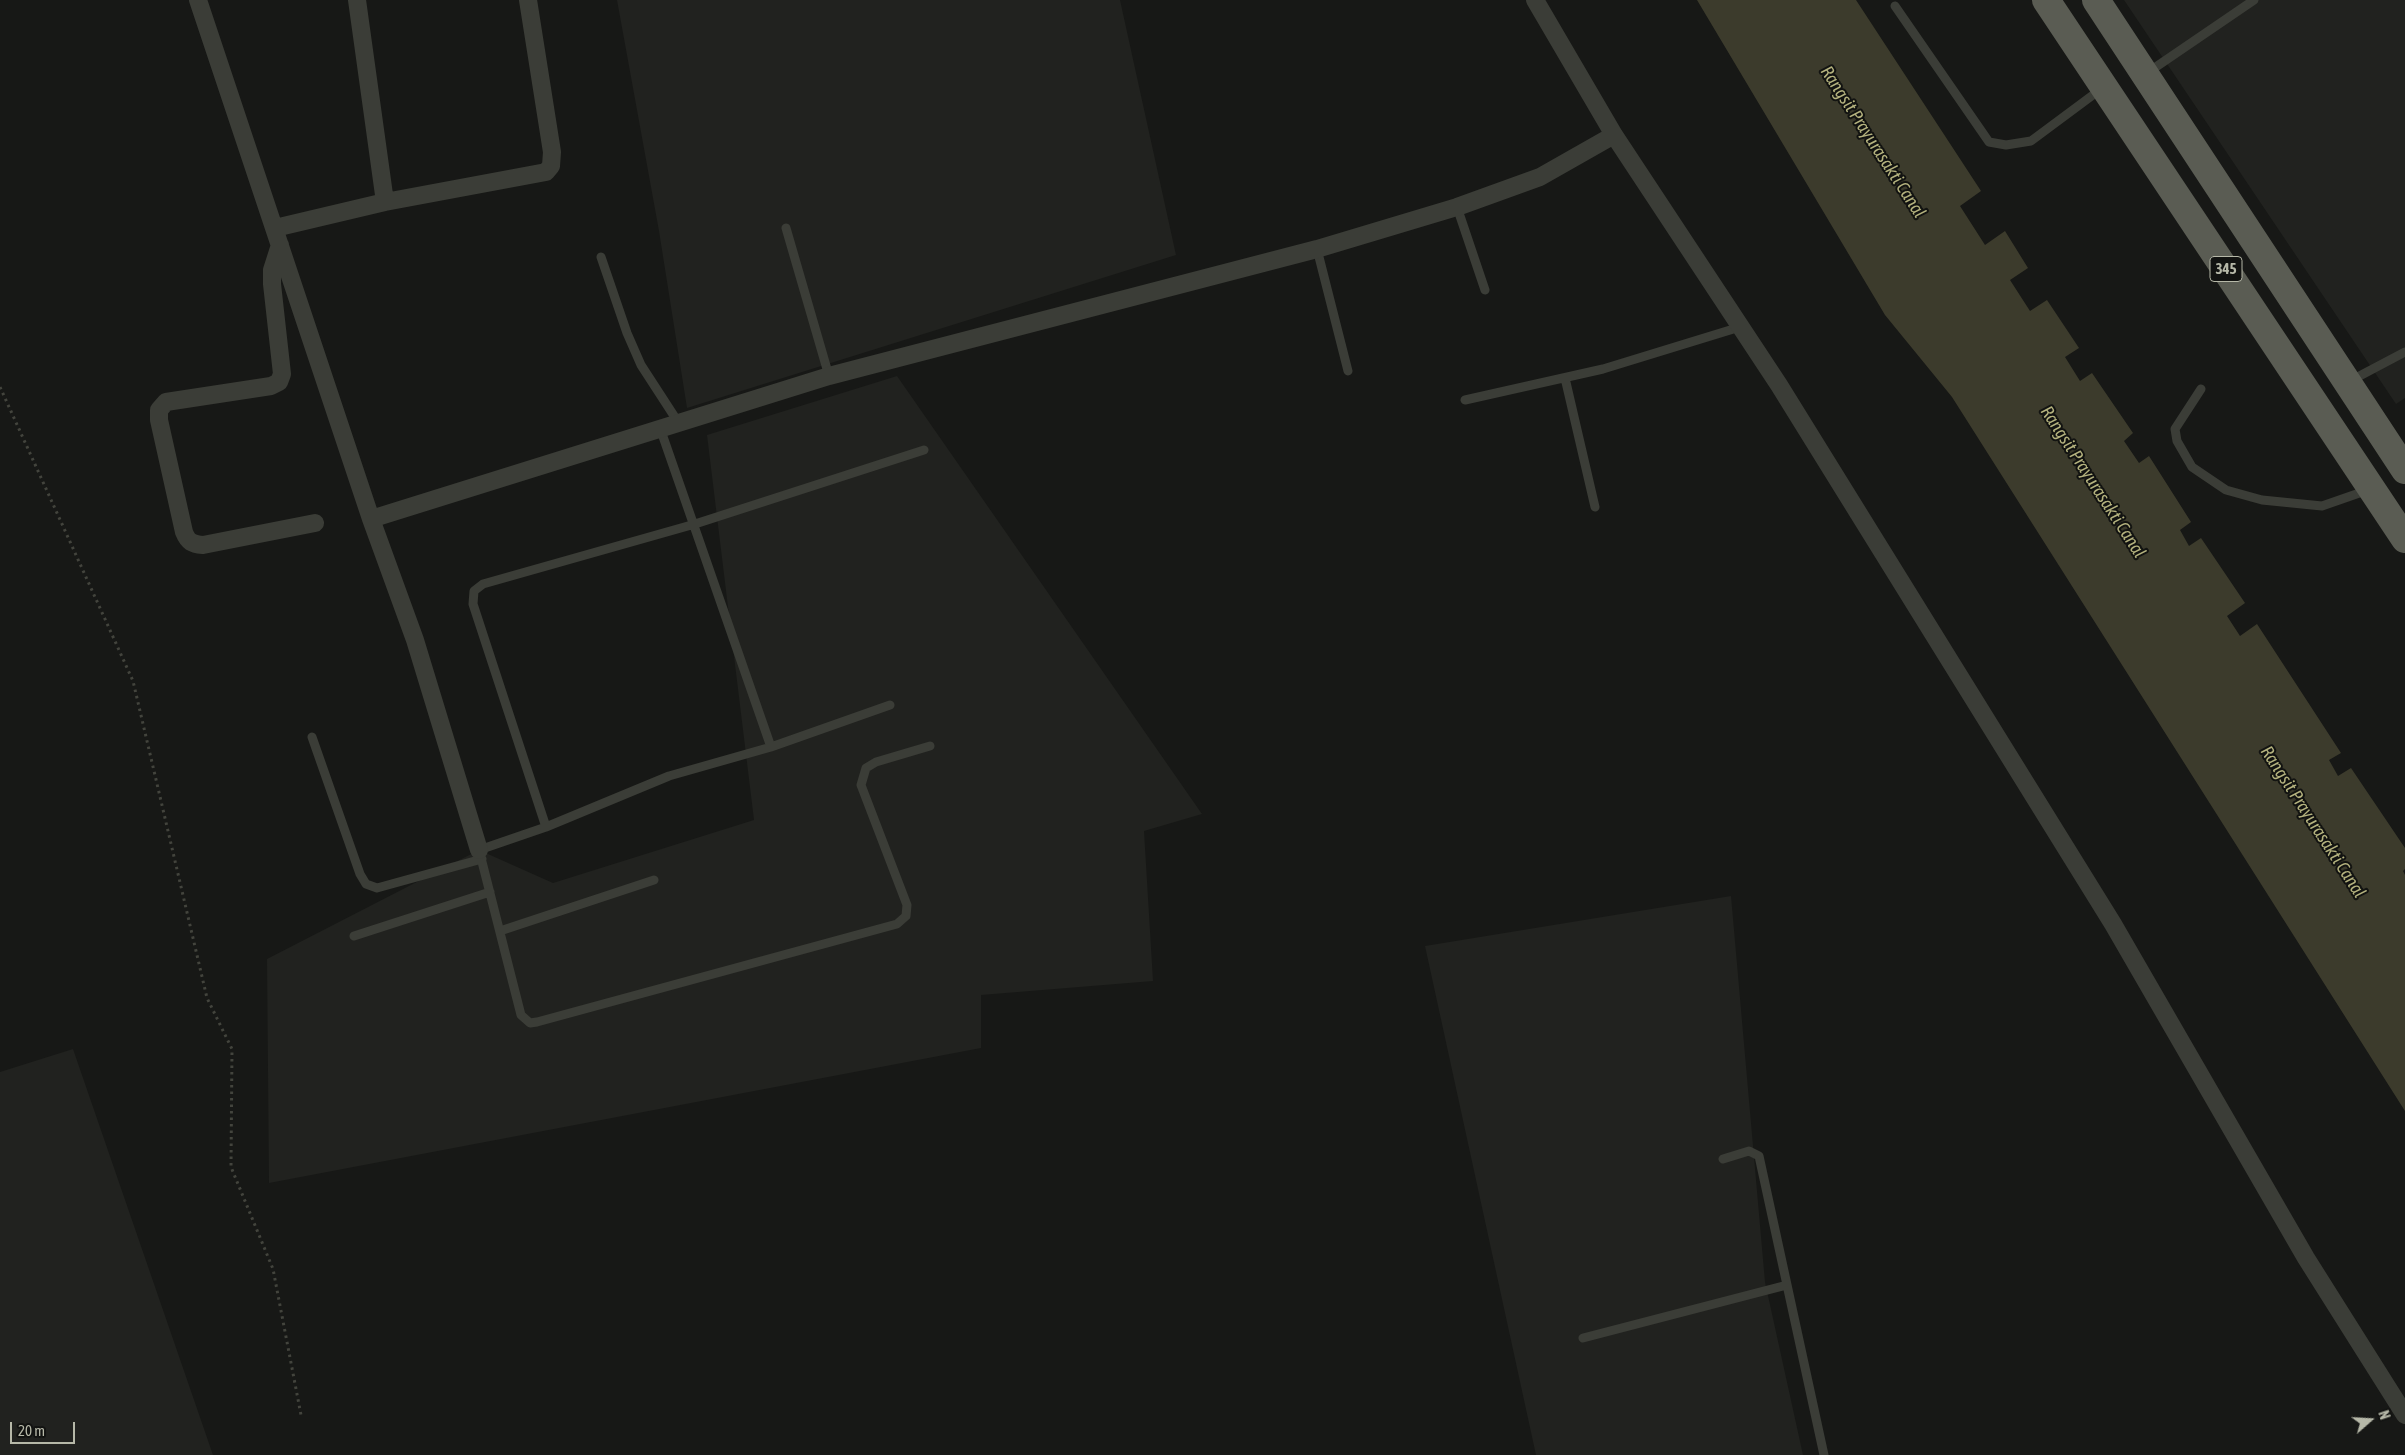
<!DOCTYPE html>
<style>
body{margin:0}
#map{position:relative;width:2405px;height:1455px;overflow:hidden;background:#171816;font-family:"Asap Condensed",sans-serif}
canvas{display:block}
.north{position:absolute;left:2345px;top:1395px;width:50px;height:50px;-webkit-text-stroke:4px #121311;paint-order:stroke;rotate:71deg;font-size:14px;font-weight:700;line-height:20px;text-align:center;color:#b6b8a8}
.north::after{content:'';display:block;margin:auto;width:18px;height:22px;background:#b6b8a8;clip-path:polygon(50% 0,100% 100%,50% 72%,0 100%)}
.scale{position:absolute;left:10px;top:1422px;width:65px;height:22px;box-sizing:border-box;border:2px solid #b6b8a8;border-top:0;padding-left:6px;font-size:15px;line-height:18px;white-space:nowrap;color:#b6b8a8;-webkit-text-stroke:4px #121311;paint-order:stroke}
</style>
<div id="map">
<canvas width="2405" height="1455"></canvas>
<div class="north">N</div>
<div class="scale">20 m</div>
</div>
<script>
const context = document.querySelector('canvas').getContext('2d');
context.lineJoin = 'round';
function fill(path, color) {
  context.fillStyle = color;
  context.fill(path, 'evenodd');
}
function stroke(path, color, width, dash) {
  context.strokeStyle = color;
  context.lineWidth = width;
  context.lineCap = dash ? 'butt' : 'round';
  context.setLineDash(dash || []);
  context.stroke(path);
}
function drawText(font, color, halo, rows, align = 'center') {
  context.font = font + ' "Asap Condensed",sans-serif';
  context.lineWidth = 4;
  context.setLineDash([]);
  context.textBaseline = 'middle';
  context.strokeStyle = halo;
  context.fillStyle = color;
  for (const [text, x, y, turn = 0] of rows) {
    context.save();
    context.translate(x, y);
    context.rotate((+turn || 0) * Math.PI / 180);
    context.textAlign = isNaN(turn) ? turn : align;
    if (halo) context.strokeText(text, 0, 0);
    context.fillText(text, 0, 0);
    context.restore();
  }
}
fill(new Path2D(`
 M 617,0 L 1120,0 L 1176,255 L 687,408 L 659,231 Z
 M 2124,0 L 2405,0 L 2405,398 L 2396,404 Z
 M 897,376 L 1202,814 L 1144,831 L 1153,981 L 981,995 L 981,1048 L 269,1183 L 267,959 L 479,850 L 553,883 L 754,820 L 707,435 Z
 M 1731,896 L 1765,1282 L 1803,1455 L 1536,1455 L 1425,946 Z
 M 73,1049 L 213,1455 L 0,1455 L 0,1072 Z`), '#21221f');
fill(new Path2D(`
 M 1697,0 L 1856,0 L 1981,191 L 1960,206 L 1985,245 L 2005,231 L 2028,268 L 2010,280 L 2030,311 L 2047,300 L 2079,348 L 2065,357 L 2080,381 L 2092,373 L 2133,433 L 2124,441 L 2139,463 L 2149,456 L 2191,522 L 2180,530 L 2189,546 L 2201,538 L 2245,603 L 2227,616 L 2240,636 L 2257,624 L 2341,753 L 2329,760 L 2338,776 L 2351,768 L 2405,848 L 2405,869 L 2403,871 L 2405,875 L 2405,1111 L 1952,397 L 1885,315 Z`), '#3c3b2c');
stroke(new Path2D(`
 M 0,387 L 133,681 L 207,998 L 232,1049 L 231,1167 L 273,1269 L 301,1415`), '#43443d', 3, [2.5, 4]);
stroke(new Path2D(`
 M 1895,6 L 1989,142 L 2006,145 L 2031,141 L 2101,89
 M 2147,73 L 2254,0
 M 1457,207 L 1485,290
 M 786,228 L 829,376
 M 1317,249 L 1348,371
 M 601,257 L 627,333 L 641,365 L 678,422
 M 1565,378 L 1595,507
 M 2350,381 L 2405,352
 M 2201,389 L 2175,429 L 2177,441 L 2192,467 L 2226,490 L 2262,500 L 2322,506 L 2368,490
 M 1465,400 L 1603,369 L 1740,327
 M 660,428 L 771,747
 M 924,450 L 695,524 L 483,584 L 474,591 L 473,604 L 546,827 L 479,850 L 521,1015 L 530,1023 L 537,1022 L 897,924 L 906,916 L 907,905 L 861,785 L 866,768 L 876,762 L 930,746
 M 312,737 L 360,874 L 366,884 L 377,888 L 482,859
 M 546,827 L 669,776 L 771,747 L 890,705
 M 500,931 L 654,880
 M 354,936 L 490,892
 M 1723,1159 L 1749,1151 L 1759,1156 L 1824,1455
 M 1583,1338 L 1787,1285`), '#3b3d37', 9);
stroke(new Path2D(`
 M 198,0 L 371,519 L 415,640 L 479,850
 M 357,0 L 385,202
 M 1535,0 L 1614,135 L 1779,385 L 2113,924 L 2306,1258 L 2405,1415
 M 275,228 L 385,202 L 546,172 L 551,166 L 552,152 L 528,0
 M 280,245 L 272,270 L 272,284 L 282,374 L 279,382 L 271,386 L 166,402 L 159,410 L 159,420 L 184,532 C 188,542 192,544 203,545 L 315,523
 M 371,519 L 829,376 L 1317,249 L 1457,207 L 1540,177 L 1614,135`), '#3b3d37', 18);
stroke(new Path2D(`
 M 2046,0 L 2405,539
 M 2096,0 L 2405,470`), '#5a5c53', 28);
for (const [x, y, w] of [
 [2226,269,32]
]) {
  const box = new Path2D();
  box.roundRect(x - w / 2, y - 12.5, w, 25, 4);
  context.fillStyle = '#121311';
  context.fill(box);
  stroke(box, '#b6b8a8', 1);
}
drawText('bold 15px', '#b6b8a8', null, [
 ["345",2226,269]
]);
drawText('italic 18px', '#b4b27e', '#121311', [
 ["Rangsit Prayurasakti Canal",1873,142,57],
 ["Rangsit Prayurasakti Canal",2093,482,57],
 ["Rangsit Prayurasakti Canal",2313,822,57]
]);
</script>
